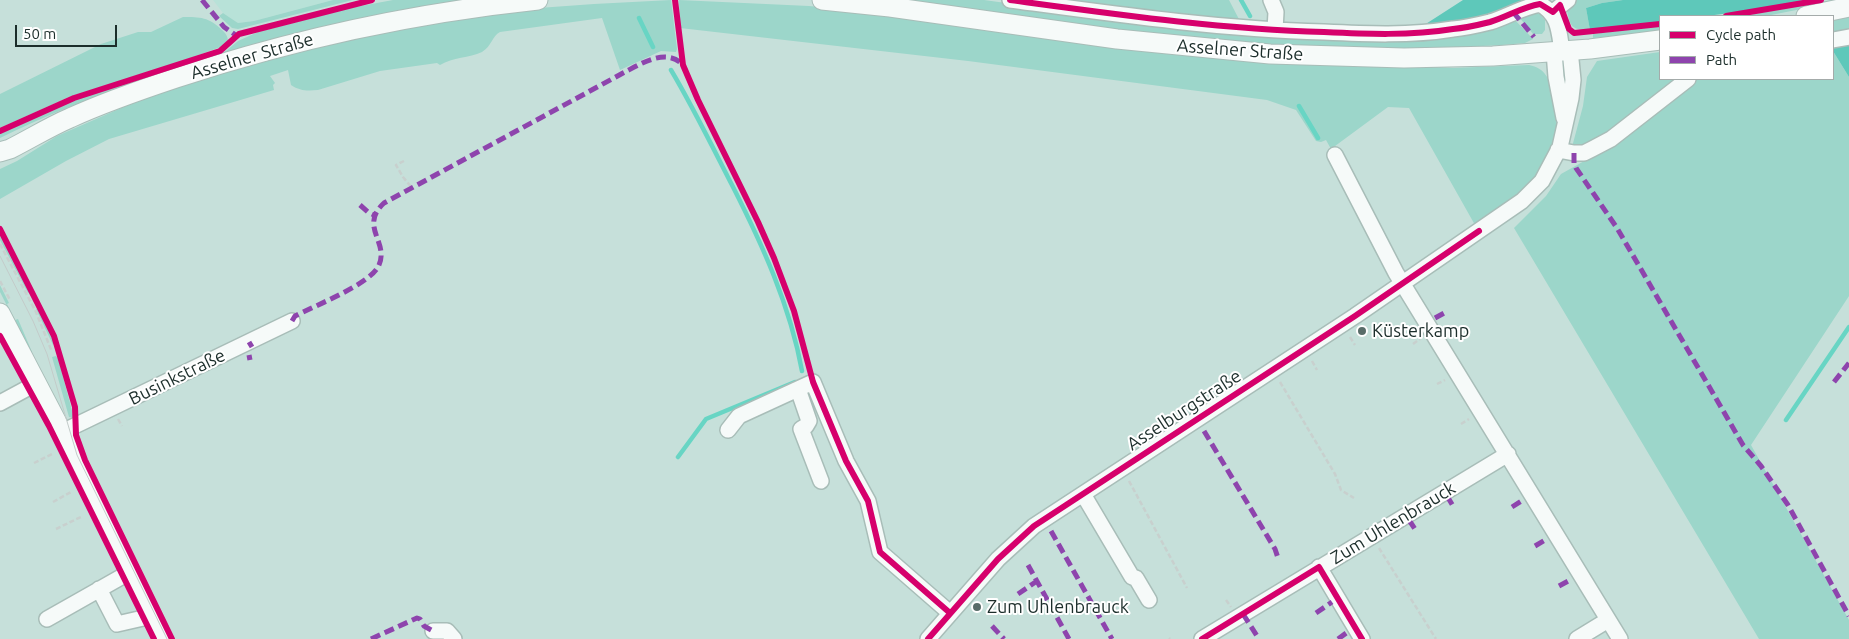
<!DOCTYPE html>
<meta charset="utf-8">
<style>
body{margin:0}
#map{position:relative;width:1849px;height:639px;overflow:hidden;background:#c6e0da;font-family:Ubuntu,sans-serif}
canvas{display:block}
.legend{position:absolute;left:1659px;top:15px;width:175px;height:65px;box-sizing:border-box;background:#fff;border:1px solid #a4abaa;margin:0;padding:6px 9px;list-style:none;font-size:15px;color:#1c2e2b}
.legend li{display:flex;align-items:center;gap:10px;height:25px}
.legend b{width:25px;border:1px solid #a4abaa}
.scale{position:absolute;left:15px;top:25px;width:102px;height:22px;box-sizing:border-box;border:2px solid #1c2e2b;border-top:0;padding-left:6px;font-size:15px;line-height:18px;white-space:nowrap;color:#1c2e2b;-webkit-text-stroke:4px #fff;paint-order:stroke}
</style>
<div id="map">
<canvas width="1849" height="639"></canvas>
<ul class="legend">
<li><b style="height:6px;background:#d6006c"></b>Cycle path</li>
<li><b style="height:6px;background:#8e44ad"></b>Path</li>
</ul>
<div class="scale">50 m</div>
</div>
<script>
const context = document.querySelector('canvas').getContext('2d');
context.lineJoin = 'round';
function fill(path, color) {
  context.fillStyle = color;
  context.fill(path, 'evenodd');
}
function stroke(path, color, width, dash) {
  context.strokeStyle = color;
  context.lineWidth = width;
  context.lineCap = dash ? 'butt' : 'round';
  context.setLineDash(dash || []);
  context.stroke(path);
}
function drawText(font, color, halo, rows, align = 'center') {
  context.font = font + ' Ubuntu,sans-serif';
  context.lineWidth = 4;
  context.setLineDash([]);
  context.textBaseline = 'middle';
  context.strokeStyle = halo;
  context.fillStyle = color;
  for (const [text, x, y, turn = 0] of rows) {
    context.save();
    context.translate(x, y);
    context.rotate((+turn || 0) * Math.PI / 180);
    context.textAlign = isNaN(turn) ? turn : align;
    if (halo) context.strokeText(text, 0, 0);
    context.fillText(text, 0, 0);
    context.restore();
  }
}
fill(new Path2D(`
 M 213,0 L 333,0 L 254,21 L 238,23 L 223,13 Z`), '#b8e2d8');
fill(new Path2D(`
 M 333,0 L 353,0 L 238,29 L 232,28 L 219,16 L 223,13 L 238,23 L 254,21 Z
 M 393,0 L 476,0 L 207,58 L 226,51 L 238,41 L 258,32 L 350,8 Z
 M 671,0 L 677,49 L 676,52 L 661,51 L 620,70 L 602,18 L 500,32 C 492,36 492,46 482,52 C 469,58 453,57 440,65 L 437,63 L 380,71 L 318,90 C 307,91 300,91 291,85 L 288,70 L 270,76 L 275,83 L 273,85 L 274,90 L 109,139 L 66,161 L 0,199 L 0,169 L 17,161 L 57,136 L 142,99 L 225,72 L 376,31 L 511,10 L 594,4 Z
 M 679,0 L 809,6 L 1407,66 L 1453,68 L 1529,65 C 1545,68 1550,79 1553,95 C 1554,102 1557,110 1557,117 C 1556,145 1541,177 1519,195 C 1505,206 1489,215 1475,225 L 1409,108 L 1388,107 L 1331,149 L 1326,140 L 1321,142 L 1316,141 L 1296,110 L 1267,100 L 968,61 L 680,28 Z
 M 892,0 L 984,0 L 1035,7 L 1290,35 L 1514,19 L 1533,39 L 1525,43 L 1502,45 L 1424,49 L 1339,50 L 1200,41 Z
 M 1035,0 L 1229,0 L 1242,25 L 1078,1 Z
 M 1573,0 L 1623,0 L 1602,3 L 1586,8 L 1590,30 C 1572,30 1570,27 1567,10 Z
 M 1832,0 L 1847,0 L 1766,16 L 1743,16 Z
 M 1532,13 L 1540,14 L 1545,20 L 1545,30 L 1542,34 L 1533,34 L 1519,17 Z
 M 1849,15 L 1849,45 L 1833,46 L 1833,19 Z
 M 183,17 C 200,17 209,17 222,30 C 226,34 227,35 228,40 L 226,44 L 218,48 L 182,61 L 69,97 L 0,128 L 0,94 L 101,44 L 138,32 L 151,32 Z
 M 1660,26 L 1660,31 L 1593,38 L 1593,34 Z
 M 1833,51 L 1849,77 L 1849,296 L 1751,445 L 1849,620 L 1849,639 L 1759,639 L 1514,228 L 1546,196 L 1561,174 L 1595,155 L 1694,80 L 1833,79 Z
 M 1660,52 L 1660,79 L 1682,79 L 1595,145 L 1572,147 L 1583,106 L 1587,77 L 1597,61 Z
 M 186,64 C 168,74 150,76 131,83 C 87,99 43,117 0,138 L 0,133 L 75,100 Z
 M 0,234 C 19,268 40,304 54,341 L 53,345 L 36,309 L 38,308 L 30,292 L 28,293 L 0,240 Z
 M 0,285 L 9,303 L 7,304 L 15,320 L 18,319 L 32,352 L 31,353 L 0,292 Z
 M 56,356 L 58,358 L 74,418 L 69,417 L 52,357 Z`), '#9cd6ca');
fill(new Path2D(`
 M 1463,0 L 1524,0 L 1474,21 L 1418,29 Z
 M 1623,0 L 1810,0 L 1747,11 L 1706,16 L 1660,16 L 1660,22 L 1590,30 L 1586,8 L 1602,3 Z
 M 1849,45 L 1849,77 L 1833,51 L 1833,46 Z`), '#5ec8ba');
stroke(new Path2D(`
 M 1241,0 L 1250,16
 M 639,18 L 653,47
 M 671,70 C 693,107 712,146 732,185 C 762,244 790,305 802,371
 M 1299,106 L 1318,138
 M 1786,420 L 1849,327
 M 678,457 L 706,419 L 795,382`), '#68d5c4', 4.5);
const minor = new Path2D(`
 M 1010,0 C 1114,14 1218,29 1324,32 C 1366,34 1410,36 1453,29 C 1465,28 1478,25 1490,22 C 1507,17 1522,7 1540,4 C 1559,14 1559,32 1562,51
 M 1271,0 L 1276,12 L 1275,30
 M 1553,12 L 1568,0
 M 1833,40 L 1849,37
 M 1554,52 L 1556,77 L 1564,118
 M 1558,150 L 1574,153 L 1584,153 L 1592,149 L 1611,139 L 1688,79
 M 1335,155 L 1396,273 L 1620,639
 M 798,389 L 809,421 L 806,426 L 801,429 L 821,481
 M 0,403 L 37,383
 M 728,430 L 739,416 L 813,382 L 846,461 L 868,501 L 880,552 L 950,613
 M 62,432 L 292,321
 M 1083,494 L 1132,577 L 1136,578 L 1149,600
 M 1319,567 L 1362,639
 M 99,589 L 117,624 L 152,616
 M 47,619 L 130,572
 M 433,631 L 447,631 L 454,639
 M 928,639 L 998,559 L 1034,526 L 1355,316 L 1522,201 L 1542,181 L 1560,147 L 1571,98 L 1573,80 L 1570,50
 M 1202,639 L 1508,454
 M 1577,639 L 1608,620`);
const major = new Path2D(`
 M 822,0 L 890,7 L 1117,39 L 1270,54 L 1404,58 L 1493,56 L 1590,49 L 1660,40
 M 1806,16 L 1849,7
 M 0,152 L 10,149 C 30,139 49,127 70,118 C 105,102 140,90 176,78 C 294,39 414,13 538,0
 M 0,313 L 62,432 L 163,639`);
stroke(minor, '#a8bdb8', 18);
stroke(major, '#a8bdb8', 21);
stroke(new Path2D(`
 M 404,161 L 396,165 L 403,177 L 412,188
 M 0,244 L 36,312 L 52,352
 M 0,281 L 10,300
 M 1350,337 L 1355,345
 M 1413,344 L 1420,339
 M 1312,361 L 1317,370
 M 1280,382 L 1335,474 L 1341,490 L 1354,498
 M 1437,384 L 1445,380
 M 118,419 L 122,426
 M 1461,424 L 1469,419
 M 34,463 L 52,454
 M 1129,481 L 1187,588
 M 53,502 L 71,492
 M 56,529 L 83,516
 M 1379,548 L 1436,639
 M 1226,600 L 1231,607
 M 1169,638 L 1170,639`), '#c8d0ce', 2.5, [5, 2.5]);
stroke(minor, '#f6faf9', 15);
stroke(major, '#f6faf9', 19);
stroke(new Path2D(`
 M 0,256 L 33,321 L 47,354 L 77,455 L 167,639`), '#c3cbc9', 1);
stroke(new Path2D(`
 M 202,0 L 224,27 L 237,36
 M 1513,12 L 1534,37
 M 1574,153 L 1574,163 L 1576,168 L 1617,228 L 1743,445 L 1761,466 L 1788,505 L 1849,616
 M 360,205 L 368,212 L 374,215
 M 1435,318 L 1446,312
 M 292,321 L 295,316 C 314,306 368,285 378,267 C 391,243 358,227 384,203 L 623,73 C 641,64 666,47 683,65
 M 249,342 L 252,347
 M 247,358 L 252,357
 M 1834,382 L 1849,363
 M 1204,431 L 1275,549 L 1278,558
 M 1447,496 L 1453,506
 M 1512,507 L 1523,500
 M 1409,520 L 1415,529
 M 1051,531 L 1112,639
 M 1535,546 L 1547,539
 M 1028,565 L 1069,639
 M 1559,586 L 1572,579
 M 1018,594 L 1037,581
 M 1316,613 L 1332,602
 M 1243,614 L 1259,639
 M 992,626 L 1004,639
 M 371,639 L 417,618 L 420,619 L 424,626 L 433,631
 M 1338,639 L 1349,631`), '#8e44ad', 5, [10, 5]);
stroke(new Path2D(`
 M 675,0 L 683,65 L 698,100 L 758,222 L 774,258 L 794,311 L 813,382 L 846,461 L 868,501 L 880,552 L 950,613
 M 1010,0 C 1114,14 1218,29 1324,32 C 1366,34 1410,36 1453,29 C 1465,28 1478,25 1490,22 C 1507,17 1522,7 1540,4 L 1553,12 L 1560,5 L 1569,29 L 1574,33 L 1660,24
 M 1726,16 L 1821,0
 M 0,131 L 74,98 L 220,51 L 239,34 L 372,0
 M 0,229 L 54,336 L 75,407 L 76,435 L 85,460 L 172,639
 M 0,336 L 49,426 L 154,639
 M 928,639 L 998,559 L 1034,526 L 1355,316 L 1479,231
 M 1202,639 L 1319,567 L 1362,639`), '#d6006c', 6);
for (const [x, y, r, color] of [
 [1362,331,5,"#586c68"],
 [977,607,5,"#586c68"]
]) {
  const dot = new Path2D();
  dot.arc(x, y, r, 0, 2 * Math.PI);
  context.fillStyle = color;
  context.fill(dot);
  stroke(dot, '#fff', 2);
}
drawText('18px', '#1c2e2b', '#fff', [
 ["Asselner Straße",1240,50,4],
 ["Asselner Straße",252,56,-16],
 ["Businkstraße",177,377,-26],
 ["Asselburgstraße",1184,410,-33],
 ["Zum Uhlenbrauck",1393,523,-31]
]);
drawText('18px', '#1c2e2b', '#fff', [
 ["Küsterkamp",1372,331],
 ["Zum Uhlenbrauck",987,607]
], 'left');
</script>
